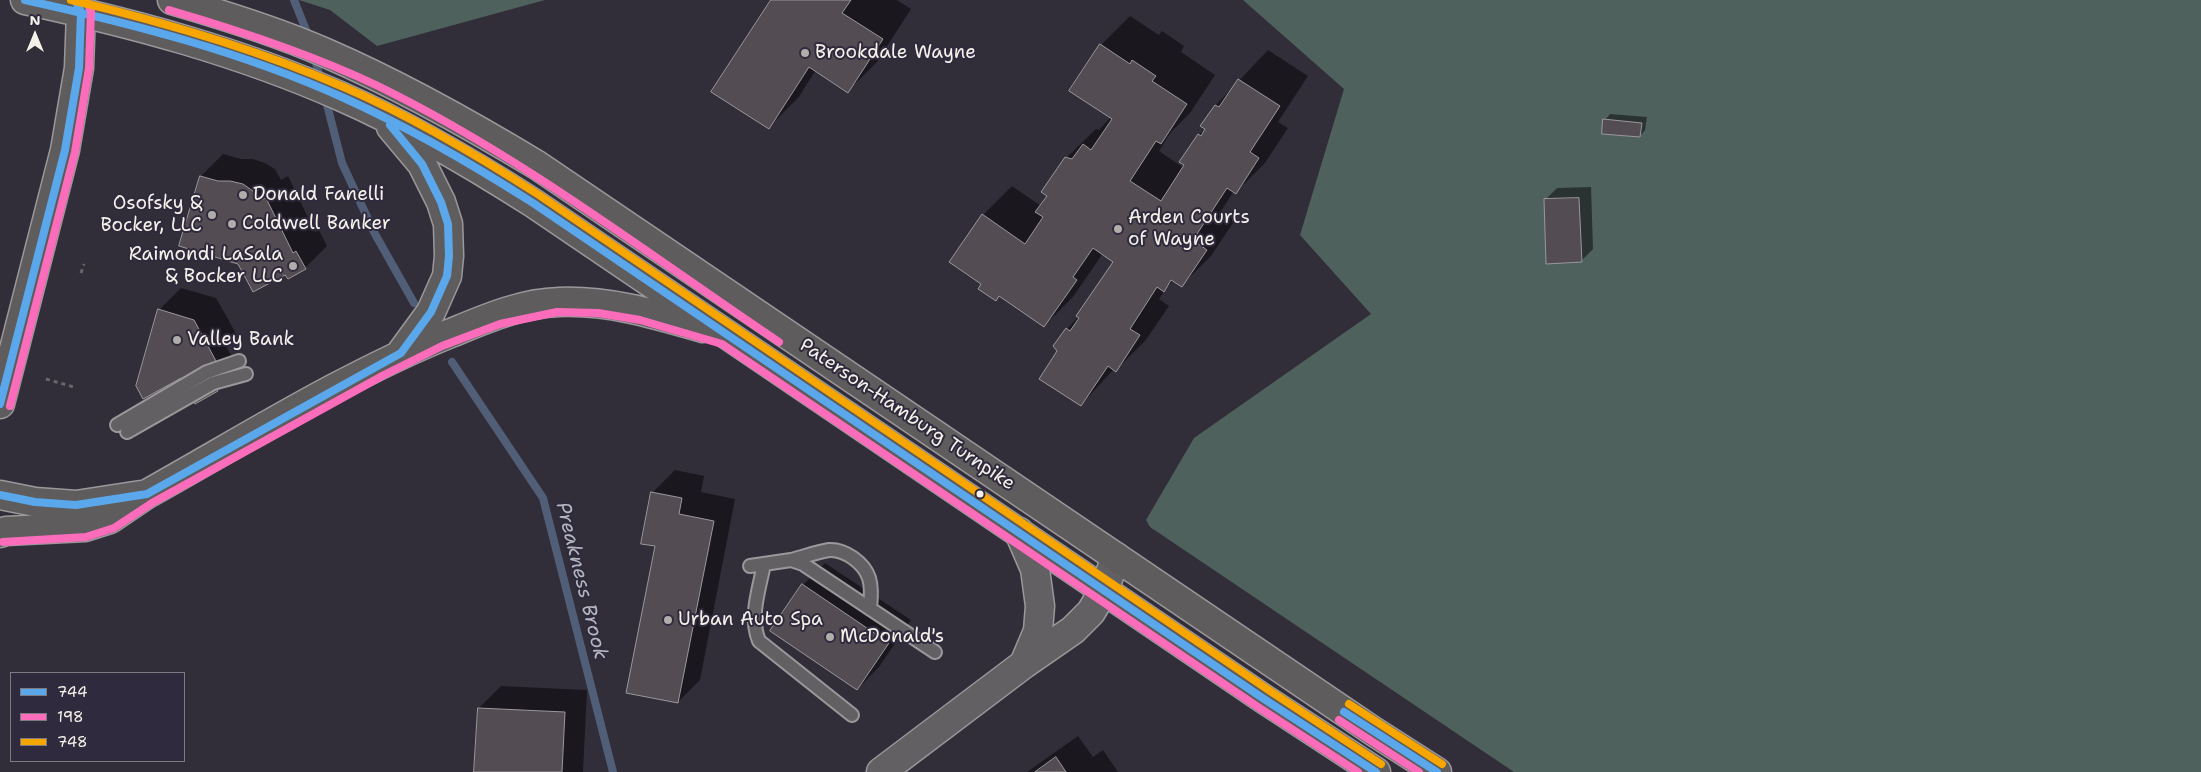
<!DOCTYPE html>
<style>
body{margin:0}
#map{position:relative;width:2201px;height:772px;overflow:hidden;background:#312e39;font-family:"Shantell Sans",sans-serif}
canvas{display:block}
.legend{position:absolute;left:10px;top:672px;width:175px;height:90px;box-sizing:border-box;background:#2f2a3d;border:1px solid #7e7a81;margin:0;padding:6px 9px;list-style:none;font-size:15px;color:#f4f1e8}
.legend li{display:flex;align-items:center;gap:10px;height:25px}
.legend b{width:25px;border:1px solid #7e7a81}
.north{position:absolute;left:10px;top:10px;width:50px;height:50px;-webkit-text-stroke:4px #2f2a3d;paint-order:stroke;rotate:0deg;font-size:14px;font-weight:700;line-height:20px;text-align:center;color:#f4f1e8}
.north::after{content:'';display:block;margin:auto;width:18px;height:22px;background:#f4f1e8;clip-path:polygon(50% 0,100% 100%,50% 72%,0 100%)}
</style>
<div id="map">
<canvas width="2201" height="772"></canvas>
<ul class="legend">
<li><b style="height:6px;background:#5aa8eb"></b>744</li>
<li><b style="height:6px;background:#fb6dba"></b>198</li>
<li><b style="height:6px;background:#f7a600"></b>748</li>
</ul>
<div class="north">N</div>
</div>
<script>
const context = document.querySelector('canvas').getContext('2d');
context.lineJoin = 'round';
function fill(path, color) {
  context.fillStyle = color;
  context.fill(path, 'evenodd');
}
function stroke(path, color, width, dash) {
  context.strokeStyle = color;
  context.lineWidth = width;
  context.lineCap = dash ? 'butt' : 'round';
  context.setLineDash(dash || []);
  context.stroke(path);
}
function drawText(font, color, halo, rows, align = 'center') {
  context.font = font + ' "Shantell Sans",sans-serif';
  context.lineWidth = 4;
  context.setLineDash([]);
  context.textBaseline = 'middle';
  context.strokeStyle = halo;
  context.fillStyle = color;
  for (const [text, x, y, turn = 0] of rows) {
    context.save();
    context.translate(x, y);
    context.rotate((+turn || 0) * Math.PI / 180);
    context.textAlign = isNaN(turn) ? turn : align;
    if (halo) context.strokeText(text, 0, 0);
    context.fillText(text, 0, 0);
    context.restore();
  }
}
fill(new Path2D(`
 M 299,0 L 545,0 L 377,46 L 330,10 Z
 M 1243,0 L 2201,0 L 2201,772 L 1514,772 L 1150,527 L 1146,520 L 1194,438 L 1371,314 L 1300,235 L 1344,89 Z`), '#4f615c');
fill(new Path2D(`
 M 772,0 L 897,0 L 911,9 L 877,62 L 848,91 L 816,70 L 798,98 L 769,127 Z
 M 1130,16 L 1159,35 L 1162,31 L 1184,46 L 1181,52 L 1215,75 L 1190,113 L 1171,132 L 1159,151 L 1184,168 L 1199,135 L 1206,128 L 1216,105 L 1268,50 L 1308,76 L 1278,122 L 1288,128 L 1265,163 L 1236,192 L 1234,191 L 1221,211 L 1235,220 L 1211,256 L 1182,285 L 1174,280 L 1166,288 L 1159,299 L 1169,306 L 1145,341 L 1116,370 L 1114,369 L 1081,405 L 1059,351 L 1067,329 L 1079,316 L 1115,262 L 1103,253 L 1073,297 L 1044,326 L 983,284 L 983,215 L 1012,186 L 1041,206 L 1049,195 L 1066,158 L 1096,129 L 1099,130 L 1111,117 L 1101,45 Z
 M 1610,114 L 1647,117 L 1645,130 L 1640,136 L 1605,120 Z
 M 223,154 L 241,159 L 253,159 L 265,163 L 275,169 L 281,180 L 288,176 L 315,232 L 319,230 L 327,246 L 305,268 L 286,273 L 239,263 L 181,246 L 201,176 Z
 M 1591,187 L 1593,249 L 1581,261 L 1545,200 L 1557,188 Z
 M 181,288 L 216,298 L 238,337 L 227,348 L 239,368 L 217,390 L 159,310 Z
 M 675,470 L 704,476 L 701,492 L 735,499 L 700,680 L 678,702 L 656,545 L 653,492 Z
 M 825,563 L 911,620 L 879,667 L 857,689 L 772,631 L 803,585 Z
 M 501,686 L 587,690 L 583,772 L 476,772 L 479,708 Z
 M 1078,736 L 1093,757 L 1103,750 L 1118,772 L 1027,772 Z`), '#0007');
stroke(new Path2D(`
 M 294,0 L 310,40
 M 314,56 L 321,81
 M 325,97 L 342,163 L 375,234 L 414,303
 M 452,362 L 543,498 L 613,772`), '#515e78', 8);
const building = new Path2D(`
 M 771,0 L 851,0 L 842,13 L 883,39 L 848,93 L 809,67 L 769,129 L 711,92 Z
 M 1100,44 L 1130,64 L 1132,60 L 1156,76 L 1152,81 L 1187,104 L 1161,144 L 1156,141 L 1130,181 L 1161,201 L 1184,165 L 1179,162 L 1198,134 L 1201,136 L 1205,129 L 1200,126 L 1215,105 L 1219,107 L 1238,79 L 1280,106 L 1250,152 L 1259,158 L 1236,194 L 1227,188 L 1193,240 L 1207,250 L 1182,287 L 1171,280 L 1164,292 L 1157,287 L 1130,329 L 1140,335 L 1116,372 L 1108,366 L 1081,406 L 1039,379 L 1057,351 L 1053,346 L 1066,328 L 1070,331 L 1079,318 L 1076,316 L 1113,262 L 1093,248 L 1073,277 L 1077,280 L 1044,327 L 999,296 L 996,301 L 978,289 L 981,284 L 949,262 L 982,214 L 1025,244 L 1043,217 L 1035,212 L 1047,196 L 1041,192 L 1065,157 L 1072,159 L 1083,144 L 1091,150 L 1112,119 L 1069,91 Z
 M 1603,119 L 1642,123 L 1640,137 L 1602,134 Z
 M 200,176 L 218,181 L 230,181 L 243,184 L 253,191 L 259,201 L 266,198 L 293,253 L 296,251 L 306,269 L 288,279 L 285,275 L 253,292 L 238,264 L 179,246 Z
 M 1579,198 L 1582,262 L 1546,264 L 1544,199 Z
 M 158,309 L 194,320 L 216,361 L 204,367 L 218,391 L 195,404 L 181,378 L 143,399 L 136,386 Z
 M 651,492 L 682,498 L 679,514 L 714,521 L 678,703 L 626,693 L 655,546 L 641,544 Z
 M 802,584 L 889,643 L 857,690 L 770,631 Z
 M 478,708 L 565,712 L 562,772 L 474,772 Z
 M 1056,757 L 1066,772 L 1035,772 Z`);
fill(building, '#534d53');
stroke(building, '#9a989b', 1);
const service = new Path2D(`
 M 117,425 L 207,372 L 239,361
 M 127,432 L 213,383 L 246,374
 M 791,560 C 803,557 817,552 829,550 C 845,549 864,563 869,578 C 872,587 871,599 870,609
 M 764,564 C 759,590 749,617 759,641 L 852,715
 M 750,566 L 791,560 L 803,564 L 935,652`);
const tertiary = new Path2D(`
 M 1019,532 L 1035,569 L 1040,606 L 1038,631 L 1024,664
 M 881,772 L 1024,664 L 1073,630 L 1091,612 L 1104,590 L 1116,557`);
const primary = new Path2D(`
 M 25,0 C 133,23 240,52 342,97 C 408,126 472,164 533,203 L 1264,699 L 1376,772
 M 172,0 C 224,15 276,31 326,53 C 400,85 469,124 537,165 L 1373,731 L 1437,772
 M 391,127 L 422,164 L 441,202 L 448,224 L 449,256 L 447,276 L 431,312 L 401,353
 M 0,404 L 65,150 L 79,68 L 81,12
 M 0,495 L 35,502 L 76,505 L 141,495
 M 0,533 L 6,531 L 85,527 L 110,519 L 147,494 C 247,438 345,376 451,333 C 485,319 521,303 559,302 C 609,300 655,314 703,328`);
stroke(service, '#9a989b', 16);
stroke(tertiary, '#9a989b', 31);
stroke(primary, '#9a989b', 31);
stroke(new Path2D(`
 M 81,273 L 84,264
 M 46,379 L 74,387`), '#68666b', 3, [4, 4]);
stroke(service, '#626063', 12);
stroke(tertiary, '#626063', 28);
stroke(primary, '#5f5c5e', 28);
stroke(new Path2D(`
 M 25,0 C 134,24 242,52 344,98 C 410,128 472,164 533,203 L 1264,699 L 1376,772
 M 0,404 L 65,150 L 79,68 L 81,12 L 75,0
 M 0,495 L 35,502 L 76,505 L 147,494 L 401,353 L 431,312 L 447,276 L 449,256 L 448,224 L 441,202 L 422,164 L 390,125
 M 1344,712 L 1437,772`), '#5aa8eb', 8);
stroke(new Path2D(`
 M 169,10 C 241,31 311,54 378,86 C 521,156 648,254 779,342
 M 10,406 L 75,152 L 89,68 L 91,11 L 86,0
 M 3,542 L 86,537 L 114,528 L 152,503 L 384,375 L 442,346 L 500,324 L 557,312 L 598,313 L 640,320 L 722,344 L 1258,707 L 1358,772
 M 1339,720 L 1419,772`), '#fb6dba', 8);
stroke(new Path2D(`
 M 71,0 C 165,22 257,49 346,88 C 413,117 477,155 539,195 L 1270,691 L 1381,764
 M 1349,704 L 1442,764`), '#f7a600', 8);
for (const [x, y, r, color] of [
 [805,53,5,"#b0adab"],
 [243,195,5,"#b0adab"],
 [212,215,5,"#b0adab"],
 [232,224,5,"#b0adab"],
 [1118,229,5,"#b0adab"],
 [293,266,5,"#b0adab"],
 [177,340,5,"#b0adab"],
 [980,494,4.5,"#f4f1e8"],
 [668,620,5,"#b0adab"],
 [830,637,5,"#b0adab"]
]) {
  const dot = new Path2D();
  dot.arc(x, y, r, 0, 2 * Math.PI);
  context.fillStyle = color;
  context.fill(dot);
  stroke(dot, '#2f2a3d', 2);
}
drawText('19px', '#f4f1e8', '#2f2a3d', [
 ["Brookdale Wayne",815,53],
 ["Donald Fanelli",253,195],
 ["Osofsky &",202,204,"right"],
 ["Bocker, LLC",202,226,"right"],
 ["Arden Courts",1128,218],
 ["of Wayne",1128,240],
 ["Coldwell Banker",242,224],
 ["Raimondi LaSala",283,255,"right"],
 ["& Bocker LLC",283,277,"right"],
 ["Valley Bank",187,340],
 ["Urban Auto Spa",678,620],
 ["McDonald's",840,637]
], 'left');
drawText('19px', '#f4f1e8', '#2f2a3d', [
 ["Paterson-Hamburg Turnpike",907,415,34]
]);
drawText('italic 20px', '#b4b8be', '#2f2a3d', [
 ["Preakness Brook",581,581,76]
]);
</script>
